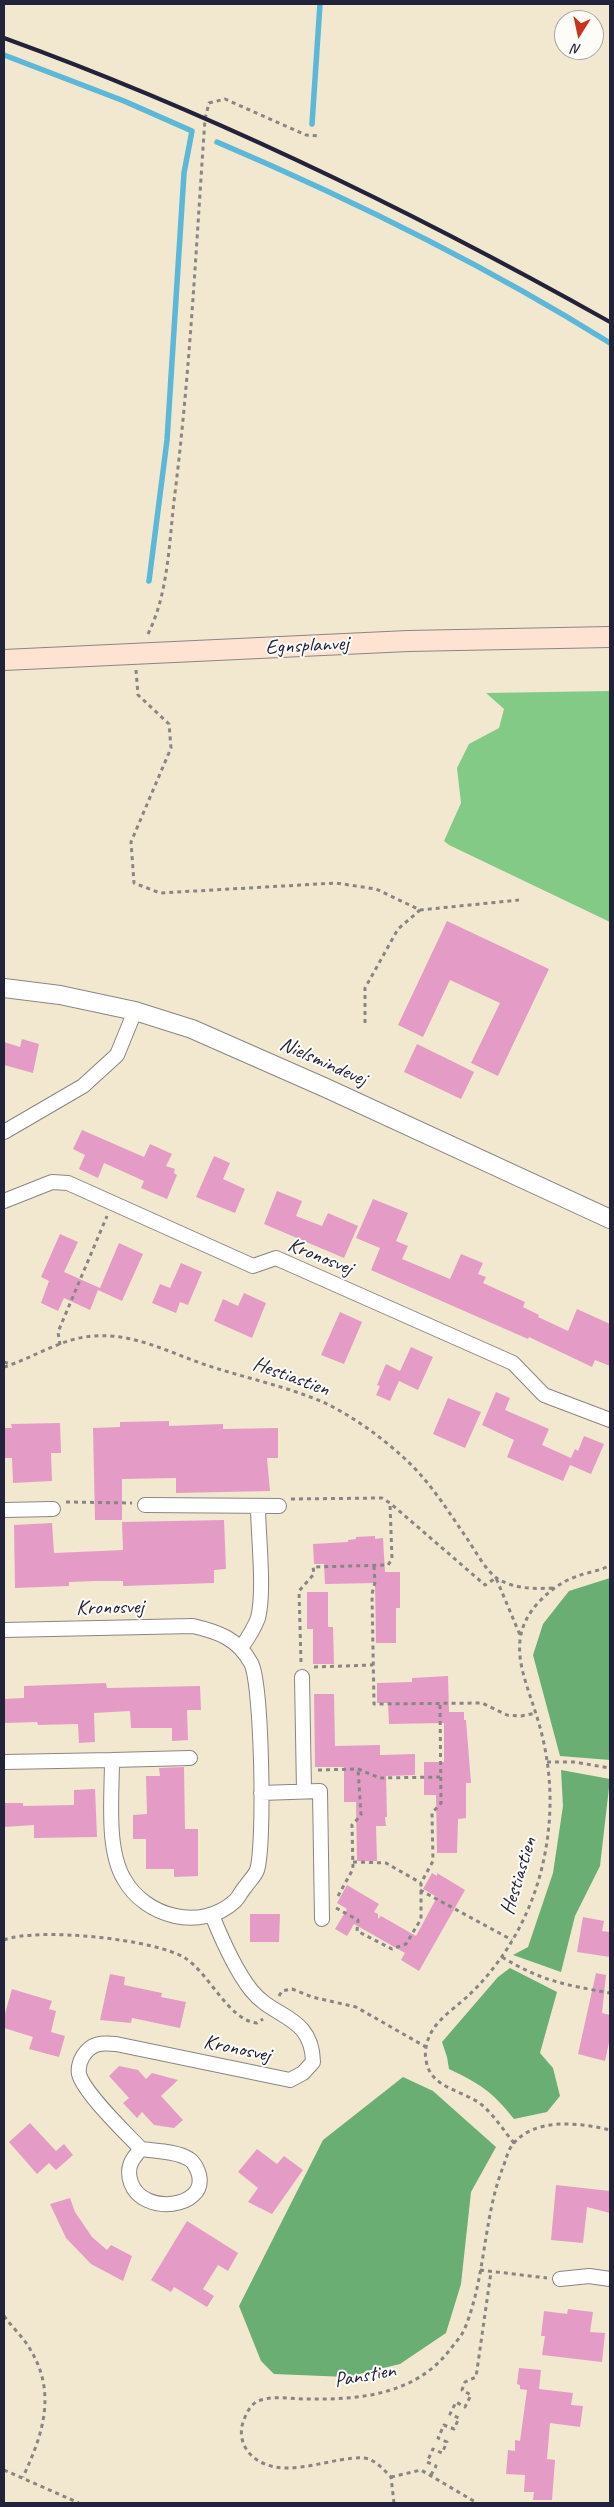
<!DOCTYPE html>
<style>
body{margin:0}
#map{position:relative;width:614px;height:2507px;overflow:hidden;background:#f1e8cf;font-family:Caveat,sans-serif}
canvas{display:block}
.frame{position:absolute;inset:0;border:5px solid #22223b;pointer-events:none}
.north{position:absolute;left:554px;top:10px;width:50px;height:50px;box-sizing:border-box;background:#fdfcf7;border:1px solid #a5a5ac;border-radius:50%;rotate:190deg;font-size:14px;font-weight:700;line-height:20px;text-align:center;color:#22223b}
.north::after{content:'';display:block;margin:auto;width:18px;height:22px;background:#c8321e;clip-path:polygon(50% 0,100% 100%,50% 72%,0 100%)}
</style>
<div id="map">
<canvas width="614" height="2507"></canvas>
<div class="frame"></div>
<div class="north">N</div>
</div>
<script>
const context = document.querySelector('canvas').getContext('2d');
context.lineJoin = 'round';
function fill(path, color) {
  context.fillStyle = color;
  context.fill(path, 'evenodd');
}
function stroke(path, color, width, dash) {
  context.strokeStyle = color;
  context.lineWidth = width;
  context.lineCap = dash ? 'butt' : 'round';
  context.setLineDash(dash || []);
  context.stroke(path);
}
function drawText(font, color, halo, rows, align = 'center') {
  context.font = font + ' Caveat,sans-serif';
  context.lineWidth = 4;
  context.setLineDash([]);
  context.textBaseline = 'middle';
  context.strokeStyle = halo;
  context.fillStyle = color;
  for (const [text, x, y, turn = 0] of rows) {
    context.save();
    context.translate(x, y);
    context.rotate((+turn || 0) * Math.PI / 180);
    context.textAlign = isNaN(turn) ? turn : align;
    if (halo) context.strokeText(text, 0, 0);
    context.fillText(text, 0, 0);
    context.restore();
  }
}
fill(new Path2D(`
 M 610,691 L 610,922 L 449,845 L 444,841 L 461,803 L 457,768 L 469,744 L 499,728 L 504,709 L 486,693 Z`), '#83ca86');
fill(new Path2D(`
 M 610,1578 L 610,1760 L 560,1756 L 533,1655 L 543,1624 L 569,1591 Z
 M 561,1770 L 610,1779 L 600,1866 L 575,1916 L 561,1972 L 513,1955 L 528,1947 L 553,1873 L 563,1806 Z
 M 510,1968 L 557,1992 L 540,2053 L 553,2068 L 560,2096 L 547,2112 L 514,2119 C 493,2092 480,2084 449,2069 L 447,2057 L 442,2042 L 498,1977 Z
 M 403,2077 L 433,2091 L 496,2147 L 471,2192 L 461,2284 L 446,2333 L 400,2364 L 347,2377 L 274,2374 L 261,2361 L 239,2306 L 323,2140 Z`), '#6aae73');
stroke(new Path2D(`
 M 4,55 L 124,101 L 192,131 L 184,173 L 167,440 L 149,581
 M 312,124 L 320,4
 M 217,142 C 353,200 485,265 610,343`), '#5bb8d9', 5.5);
fill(new Path2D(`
 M 447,921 L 549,969 L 498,1076 L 471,1063 L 500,1003 L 450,980 L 423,1037 L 398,1025 Z
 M 22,1039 L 39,1044 L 33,1073 L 4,1065 L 4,1042 L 20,1047 Z
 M 417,1044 L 474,1072 L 461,1099 L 404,1072 Z
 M 82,1130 L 144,1157 L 150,1144 L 172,1154 L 166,1166 L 175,1169 L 174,1173 L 177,1175 L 167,1199 L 141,1188 L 144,1181 L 104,1163 L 98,1178 L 79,1169 L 85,1155 L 73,1149 Z
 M 214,1156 L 230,1163 L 223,1179 L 245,1189 L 235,1213 L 196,1197 Z
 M 277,1191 L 302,1201 L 296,1216 L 322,1226 L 328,1213 L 358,1226 L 344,1258 L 264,1224 Z
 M 373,1199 L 408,1213 L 396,1241 L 408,1246 L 402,1259 L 450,1279 L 461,1254 L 483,1263 L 478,1274 L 486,1277 L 483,1283 L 525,1302 L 523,1307 L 539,1315 L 538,1317 L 568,1331 L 577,1309 L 610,1324 L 610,1366 L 595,1360 L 592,1367 L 529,1337 L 528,1339 L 371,1270 L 380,1248 L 356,1238 Z
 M 60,1234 L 78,1242 L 64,1272 L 100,1288 L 119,1243 L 143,1254 L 122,1301 L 98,1290 L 90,1310 L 64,1298 L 58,1311 L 41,1303 L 49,1281 L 41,1277 Z
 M 181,1263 L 202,1272 L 188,1305 L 180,1302 L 176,1313 L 152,1303 L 160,1284 L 170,1288 Z
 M 244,1293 L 266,1303 L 252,1338 L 214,1321 L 223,1299 L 238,1306 Z
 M 340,1312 L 362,1322 L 344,1364 L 321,1355 Z
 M 411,1347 L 433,1357 L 418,1390 L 399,1381 L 390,1401 L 376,1395 L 380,1386 L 377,1385 L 386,1364 L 400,1371 Z
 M 496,1392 L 510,1398 L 505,1410 L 549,1429 L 542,1445 L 571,1458 L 575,1449 L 578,1451 L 584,1436 L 604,1444 L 591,1474 L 570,1465 L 563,1481 L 507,1457 L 514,1440 L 482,1425 Z
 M 448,1398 L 481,1412 L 465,1448 L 433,1434 Z
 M 169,1421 L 169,1426 L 223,1424 L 223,1429 L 278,1428 L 278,1458 L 267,1458 L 270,1491 L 176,1493 L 176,1478 L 122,1479 L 122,1520 L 95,1520 L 93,1428 L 120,1427 L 120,1422 Z
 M 60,1423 L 61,1453 L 51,1453 L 52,1481 L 13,1483 L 12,1458 L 4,1458 L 4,1428 L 12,1428 L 11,1424 Z
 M 224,1520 L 226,1569 L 214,1570 L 214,1583 L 123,1586 L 123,1581 L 96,1581 L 69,1582 L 69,1586 L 15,1588 L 14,1525 L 52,1523 L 54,1553 L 123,1550 L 122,1522 Z
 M 375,1536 L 375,1539 L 383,1538 L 385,1572 L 400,1572 L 400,1608 L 396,1608 L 396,1643 L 376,1643 L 375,1583 L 325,1584 L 324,1564 L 314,1564 L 313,1544 L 348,1542 L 348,1540 L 356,1539 L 356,1537 Z
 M 307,1592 L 328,1592 L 328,1627 L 333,1627 L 334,1664 L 313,1664 L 313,1629 L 307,1629 Z
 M 448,1676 L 449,1712 L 464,1712 L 464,1720 L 466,1720 L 471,1783 L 466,1783 L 466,1818 L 458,1819 L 457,1853 L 437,1853 L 436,1795 L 424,1795 L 424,1762 L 444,1762 L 444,1723 L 389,1724 L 388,1703 L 377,1703 L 377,1683 L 412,1682 L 412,1678 Z
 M 106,1683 L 107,1688 L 200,1686 L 201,1710 L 187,1710 L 188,1740 L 172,1741 L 172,1728 L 131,1728 L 130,1711 L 94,1713 L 95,1742 L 79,1743 L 78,1724 L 38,1725 L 37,1722 L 4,1723 L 4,1699 L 24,1698 L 24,1686 Z
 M 314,1694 L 334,1694 L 335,1746 L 380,1745 L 380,1755 L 415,1754 L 415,1775 L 386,1776 L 387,1817 L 385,1817 L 386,1826 L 376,1826 L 377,1861 L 357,1861 L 356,1802 L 344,1802 L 344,1767 L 315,1767 Z
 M 184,1767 L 185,1829 L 198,1829 L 198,1876 L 174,1877 L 174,1869 L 146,1869 L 146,1839 L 133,1839 L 133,1815 L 147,1814 L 146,1776 L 160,1776 L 159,1768 Z
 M 95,1789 L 97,1837 L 34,1838 L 34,1825 L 4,1827 L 4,1803 L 23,1803 L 23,1806 L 74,1805 L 74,1790 Z
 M 432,1873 L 437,1876 L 437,1873 L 465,1890 L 419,1971 L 401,1960 L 405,1953 L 354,1924 L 347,1936 L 335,1929 L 347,1909 L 337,1903 L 347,1885 L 379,1904 L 374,1912 L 378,1914 L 378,1919 L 381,1916 L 416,1936 L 437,1897 L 423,1889 Z
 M 250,1914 L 280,1914 L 279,1942 L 250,1942 Z
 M 583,1917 L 604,1921 L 602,1931 L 610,1932 L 610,1957 L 577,1952 Z
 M 596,1973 L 606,1975 L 602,2013 L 610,2015 L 610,2038 L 605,2061 L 578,2054 Z
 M 110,1974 L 125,1977 L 124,1985 L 162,1993 L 161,1997 L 186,2002 L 180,2028 L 132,2018 L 131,2023 L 100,2020 Z
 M 12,1989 L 52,2001 L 49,2009 L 56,2011 L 51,2032 L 65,2036 L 59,2057 L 29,2049 L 33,2037 L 4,2028 L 4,2017 Z
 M 119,2066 L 138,2070 L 146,2079 L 152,2073 L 178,2080 L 161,2096 L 183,2120 L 174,2128 L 154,2125 L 142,2112 L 137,2118 L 123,2103 L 129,2098 L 109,2076 Z
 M 30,2123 L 56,2151 L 64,2144 L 73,2155 L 56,2170 L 49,2163 L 37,2174 L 9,2142 Z
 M 257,2149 L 277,2164 L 284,2156 L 303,2170 L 272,2214 L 248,2202 L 258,2188 L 238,2172 Z
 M 556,2185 L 610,2191 L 610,2213 L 587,2207 L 583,2243 L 551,2240 Z
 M 70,2198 L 75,2212 L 92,2237 L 107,2250 L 111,2245 L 132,2256 L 123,2281 L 91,2264 L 66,2238 L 50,2204 Z
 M 187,2221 L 238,2253 L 228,2271 L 218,2265 L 203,2289 L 214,2296 L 207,2307 L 174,2287 L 171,2292 L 151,2280 Z
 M 568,2309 L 593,2312 L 590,2332 L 605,2333 L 602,2362 L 542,2355 L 545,2336 L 541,2336 L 544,2311 L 567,2314 Z
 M 519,2368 L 541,2370 L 539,2389 L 573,2393 L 571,2405 L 583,2406 L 580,2427 L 550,2423 L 547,2459 L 555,2460 L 552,2500 L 533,2500 L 534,2492 L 524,2492 L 525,2475 L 506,2474 L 508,2450 L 515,2451 L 515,2440 L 520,2441 L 527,2390 L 520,2389 L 520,2385 L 517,2384 Z`), '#e49cc7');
const minor = new Path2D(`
 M 4,1132 L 83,1086 L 117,1055 L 135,1011
 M 4,1201 L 52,1182 L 68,1183 L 253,1266 L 276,1258 L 513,1363 L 544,1395 L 610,1420
 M 145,1505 L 279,1506
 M 4,1510 L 53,1509
 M 4,1630 L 193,1626 C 219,1632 238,1639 251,1663 C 262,1683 265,1847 257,1870 C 255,1876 249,1881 246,1886 C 242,1890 239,1897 235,1901 C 201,1932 145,1917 124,1879 C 106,1849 112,1795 112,1760 L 4,1762
 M 241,1648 C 248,1638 254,1629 258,1618 C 265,1591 258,1535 258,1506
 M 302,1677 L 304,1791
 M 112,1760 L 190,1758
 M 261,1793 L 320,1791 L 322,1919
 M 141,2149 C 155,2151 177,2151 189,2159 C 194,2162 198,2170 199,2175 C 207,2208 143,2216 131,2183 C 126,2168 131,2160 141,2149 C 126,2133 84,2093 79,2074 C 78,2068 80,2061 83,2056 C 92,2042 102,2043 116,2044 L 290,2080 L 303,2073 L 313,2062 C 312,2015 274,2019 251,1990 C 234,1968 222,1940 212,1915
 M 560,2279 L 589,2276 L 610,2279`);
const tertiary = new Path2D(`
 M 4,988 L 60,995 L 135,1011 L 192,1029 L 326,1088 L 610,1219`);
const secondary = new Path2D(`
 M 4,660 L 408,641 L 610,637`);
stroke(minor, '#8a8585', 16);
stroke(tertiary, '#8a8585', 20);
stroke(secondary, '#8a8585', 22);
stroke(new Path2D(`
 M 148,634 C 168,594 169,545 174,501 C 190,374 196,247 205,119 L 209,103 L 225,99 L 306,135 L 319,136
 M 136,670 L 138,695 L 169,724 L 171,748 L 131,842 L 134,883 L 160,893 L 336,883 L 376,889 L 420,910 L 519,900
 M 365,1023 L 365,988 L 398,929 L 420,910
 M 60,1345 L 58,1332 L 107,1216
 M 4,1362 L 11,1364
 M 4,1367 C 33,1358 62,1338 93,1336 C 134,1333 168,1352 206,1365 C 245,1378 286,1386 325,1403 C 352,1416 380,1436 403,1457 C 429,1480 448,1511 468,1540 C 476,1552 486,1571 498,1579 C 515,1589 534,1589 553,1588
 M 291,1499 L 382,1498 L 390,1503 L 485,1585 L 496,1578 L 520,1635
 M 66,1502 L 132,1503
 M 374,1566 L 375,1582 L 372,1594 L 374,1704 L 482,1703 L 507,1715 L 521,1716 L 536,1713
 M 301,1662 L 299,1591 L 314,1574 L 313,1567 L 388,1565 L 392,1559 L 390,1504
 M 314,1667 L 373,1665
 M 547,1762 L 574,1762 L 610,1768
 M 318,1770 L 358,1769 L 380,1778 L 440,1777
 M 353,1862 L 386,1863 L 421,1883
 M 420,1890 L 512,1940
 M 338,1896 L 353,1869 L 352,1825 L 361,1815 L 358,1769
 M 336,1908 L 358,1920 L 357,1931 L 392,1949 L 406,1944 L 421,1919 L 421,1883 L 433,1861 L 432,1813 L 441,1803 L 440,1703
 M 4,1940 C 37,1927 155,1939 185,1958 C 210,1974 228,2020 257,2023 L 263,2019
 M 502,1957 C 541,1981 566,1985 610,1993
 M 279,1996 L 282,1991 L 292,1989 L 312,1997 L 356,2007 L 426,2047
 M 514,2143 C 504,2131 494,2115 482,2105 C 464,2090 430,2089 426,2060 C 424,2050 427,2040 432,2031 C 440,2017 459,2005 470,1994 C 494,1971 513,1943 526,1914 C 547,1868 555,1811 547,1761 C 545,1746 541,1729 536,1714 C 524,1675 505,1639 538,1603 C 549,1591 562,1581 578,1576 C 588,1572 601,1571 610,1565
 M 480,2270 L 547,2278
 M 4,2316 C 12,2327 23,2337 30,2349 C 57,2393 43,2434 23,2477
 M 4,2470 L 79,2503
 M 431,2475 L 436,2466 L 427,2462 L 433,2449 L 442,2453 L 447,2442 L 438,2438 L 444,2425 L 454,2429 L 459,2418 L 450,2414 L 456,2402 L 465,2407 L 471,2395 L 462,2390 L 465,2382 L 476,2377 L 491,2272
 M 391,2477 L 421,2470 L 477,2503
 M 394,2503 L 391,2477 C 385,2471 379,2464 371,2460 C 353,2451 304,2473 275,2467 C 249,2462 233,2440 246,2415 C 248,2410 253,2403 258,2401 C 274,2395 291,2399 307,2399 C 362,2400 418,2394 452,2347 C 457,2341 462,2335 465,2328 C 486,2276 483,2219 503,2167 C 506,2160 508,2149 514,2143 C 536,2117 581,2123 610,2130`), '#8a8585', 3, [4, 4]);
stroke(minor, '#fff', 14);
stroke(tertiary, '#fff', 18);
stroke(secondary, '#fee3d2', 20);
stroke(new Path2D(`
 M 4,38 C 214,114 416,213 610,322`), '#22223b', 4);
drawText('21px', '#22223b', '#fdfcf7', [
 ["Egnsplanvej",307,646,-3],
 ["Nielsmindevej",323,1062,24],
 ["Kronosvej",320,1257,22],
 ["Hestiastien",291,1377,20],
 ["Kronosvej",110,1608,-1],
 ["Hestiastien",519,1876,-73],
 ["Kronosvej",237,2049,12],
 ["Panstien",365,2376,-10]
]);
</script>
